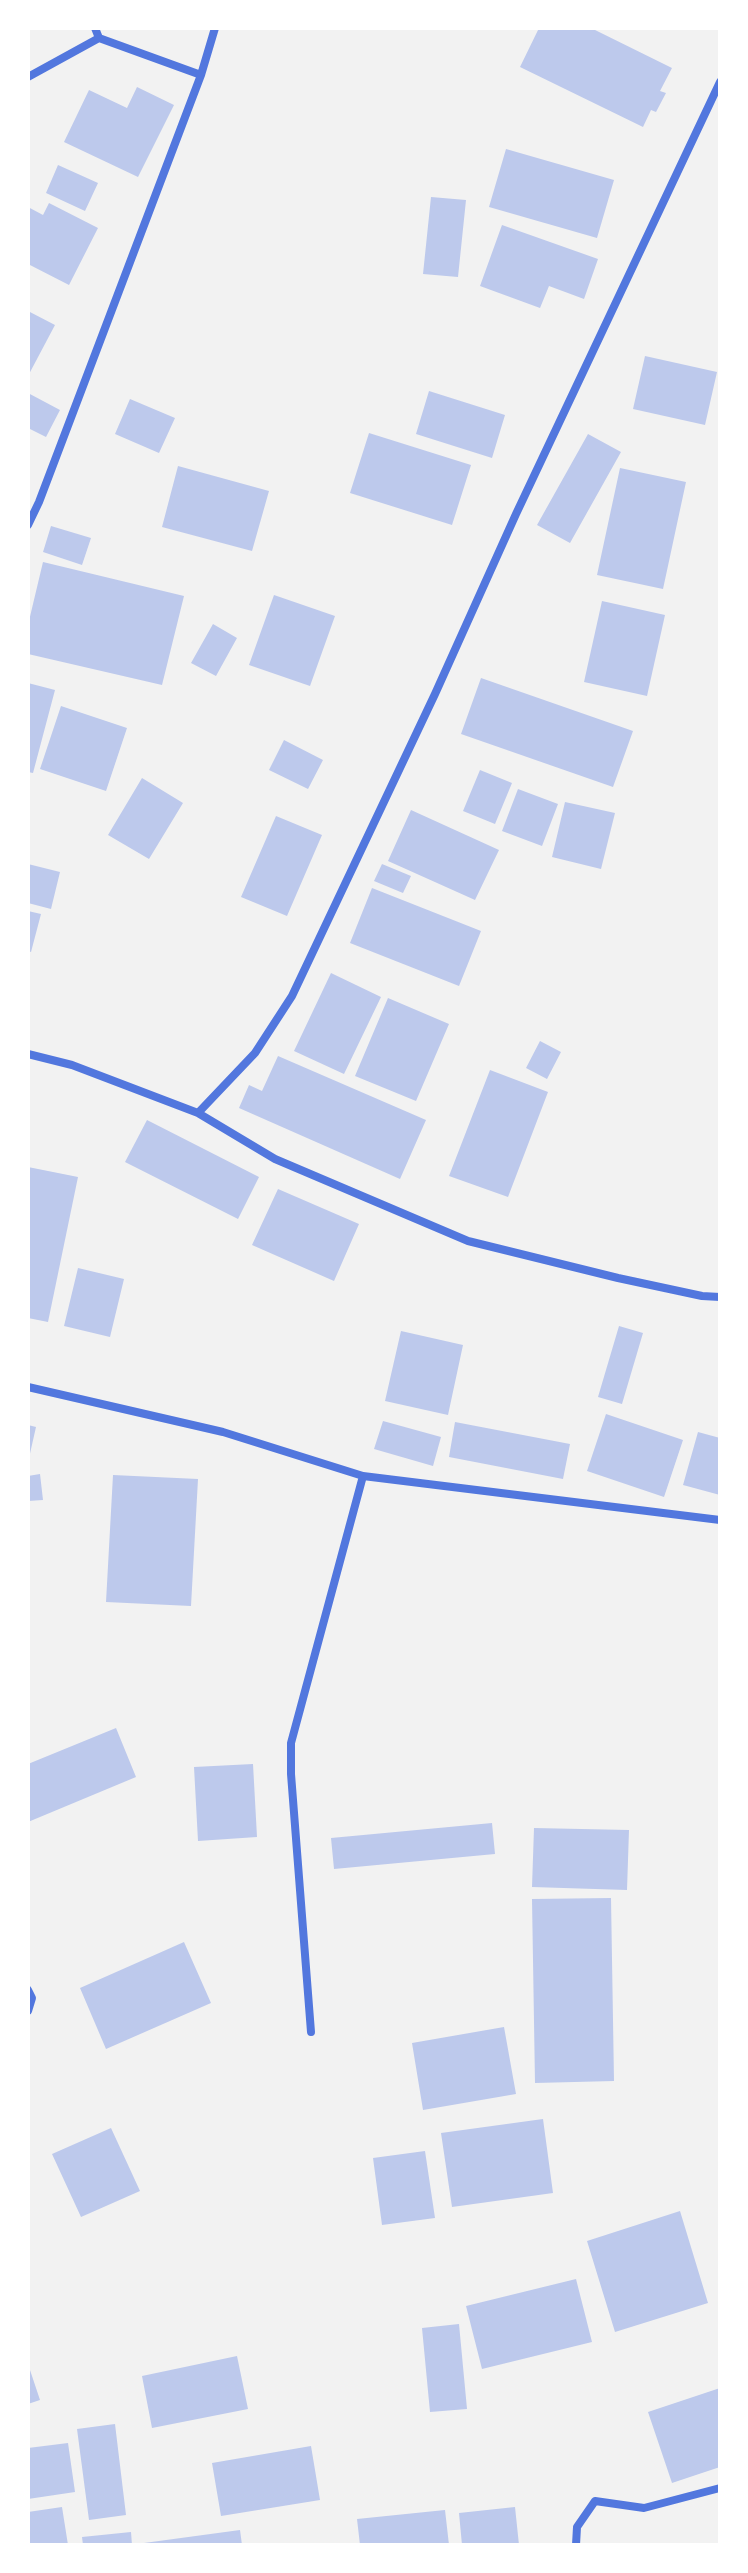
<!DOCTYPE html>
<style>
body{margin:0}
#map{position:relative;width:748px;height:2573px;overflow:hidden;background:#f2f2f2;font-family:"Golos Text",sans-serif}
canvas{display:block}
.frame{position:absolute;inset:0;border:30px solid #fff;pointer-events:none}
</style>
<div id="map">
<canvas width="748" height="2573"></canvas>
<div class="frame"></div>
</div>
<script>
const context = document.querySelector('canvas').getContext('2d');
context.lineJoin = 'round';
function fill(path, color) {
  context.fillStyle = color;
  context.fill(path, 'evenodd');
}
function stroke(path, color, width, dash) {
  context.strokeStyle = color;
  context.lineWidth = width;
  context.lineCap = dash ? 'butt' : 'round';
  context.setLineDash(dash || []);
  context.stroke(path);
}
fill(new Path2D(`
 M 539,28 L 591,28 L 672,68 L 660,91 L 666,93 L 656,112 L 651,110 L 643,127 L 520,67 Z
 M 137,87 L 174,105 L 138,177 L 64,142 L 89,90 L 127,108 Z
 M 506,149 L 614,180 L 597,238 L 489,207 Z
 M 58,165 L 98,183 L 85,211 L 46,193 Z
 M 431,197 L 466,200 L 458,277 L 423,274 Z
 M 49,203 L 98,228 L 69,285 L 28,264 L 28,207 L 43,215 Z
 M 502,225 L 598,259 L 584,299 L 549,286 L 540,308 L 480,286 Z
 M 28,311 L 55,325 L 28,376 Z
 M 645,356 L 717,372 L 705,425 L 633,409 Z
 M 429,391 L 505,415 L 492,458 L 416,434 Z
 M 28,393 L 60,410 L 46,437 L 28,428 Z
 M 130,399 L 175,418 L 159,453 L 115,434 Z
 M 369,433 L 471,465 L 452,525 L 350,493 Z
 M 588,434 L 621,452 L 570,543 L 537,525 Z
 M 178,466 L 269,491 L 252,551 L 162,527 Z
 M 620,468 L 686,482 L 663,589 L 597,575 Z
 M 51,526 L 91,538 L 82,565 L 43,552 Z
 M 43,562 L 184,596 L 162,685 L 28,654 L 28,625 Z
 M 274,595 L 335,616 L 310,686 L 249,665 Z
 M 602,601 L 665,615 L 647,696 L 584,682 Z
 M 213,624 L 237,638 L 216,676 L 191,663 Z
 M 481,678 L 633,731 L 613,787 L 461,734 Z
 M 28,683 L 55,690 L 33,773 L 28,772 Z
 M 61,706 L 127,728 L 106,791 L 40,769 Z
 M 284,740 L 323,760 L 308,789 L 269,770 Z
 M 480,770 L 512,783 L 495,824 L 463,811 Z
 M 142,778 L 183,803 L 149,859 L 108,835 Z
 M 518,789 L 558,804 L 542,846 L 502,831 Z
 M 565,802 L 615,813 L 601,869 L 552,857 Z
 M 411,810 L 499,850 L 475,900 L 388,861 Z
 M 276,816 L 322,835 L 287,916 L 241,897 Z
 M 28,864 L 60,872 L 51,909 L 28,903 Z
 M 382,864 L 411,876 L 403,893 L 374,881 Z
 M 372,888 L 481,931 L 459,986 L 350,943 Z
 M 28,911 L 41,914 L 31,952 L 28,951 Z
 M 331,973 L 381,997 L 344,1074 L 294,1051 Z
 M 388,998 L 449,1024 L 416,1101 L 355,1076 Z
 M 540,1041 L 561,1052 L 547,1079 L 526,1068 Z
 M 278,1056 L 426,1120 L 400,1179 L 239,1108 L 249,1085 L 262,1091 Z
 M 490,1070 L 548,1092 L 508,1197 L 449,1176 Z
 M 147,1120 L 259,1177 L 238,1219 L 125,1162 Z
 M 28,1167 L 78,1177 L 48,1322 L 28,1318 Z
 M 278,1189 L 359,1224 L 334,1281 L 252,1245 Z
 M 78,1268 L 124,1279 L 110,1337 L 64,1326 Z
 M 619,1326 L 643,1333 L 622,1404 L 598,1397 Z
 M 401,1331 L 463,1345 L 448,1415 L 385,1401 Z
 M 606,1414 L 683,1440 L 664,1497 L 587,1471 Z
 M 383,1421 L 441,1437 L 433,1466 L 374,1449 Z
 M 455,1422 L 570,1444 L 563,1479 L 449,1457 Z
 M 28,1425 L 36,1427 L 29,1458 L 28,1458 Z
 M 698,1432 L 720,1438 L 720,1495 L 683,1485 Z
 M 40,1474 L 43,1500 L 28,1501 L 28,1476 Z
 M 113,1475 L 198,1479 L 191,1606 L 106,1602 Z
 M 116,1728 L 136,1777 L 28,1822 L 28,1764 Z
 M 253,1764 L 257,1837 L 198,1841 L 194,1767 Z
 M 492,1823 L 495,1854 L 334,1869 L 331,1838 Z
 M 534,1828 L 629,1830 L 627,1890 L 532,1887 Z
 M 611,1898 L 614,2081 L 535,2083 L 532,1899 Z
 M 184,1942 L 211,2003 L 106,2049 L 80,1988 Z
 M 504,2027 L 516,2094 L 423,2110 L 412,2043 Z
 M 543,2119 L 553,2193 L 452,2207 L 441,2133 Z
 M 111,2128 L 140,2191 L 81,2217 L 52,2154 Z
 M 425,2151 L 435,2218 L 382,2225 L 373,2158 Z
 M 680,2211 L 708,2303 L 615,2332 L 587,2241 Z
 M 576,2279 L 592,2342 L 482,2369 L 466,2306 Z
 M 459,2324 L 467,2409 L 430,2412 L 422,2328 Z
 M 237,2356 L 248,2409 L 152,2428 L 142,2376 Z
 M 28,2364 L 40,2400 L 28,2404 Z
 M 720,2388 L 720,2467 L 672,2483 L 648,2412 Z
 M 115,2424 L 126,2515 L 89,2520 L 77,2429 Z
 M 68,2443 L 75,2492 L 28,2499 L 28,2448 Z
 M 311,2446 L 320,2500 L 221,2516 L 212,2463 Z
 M 62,2507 L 68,2545 L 28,2545 L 28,2512 Z
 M 515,2507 L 519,2545 L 462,2545 L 459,2513 Z
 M 445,2510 L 449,2545 L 360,2545 L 357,2519 Z
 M 240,2530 L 242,2545 L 144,2545 L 144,2543 Z
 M 131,2532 L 132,2545 L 83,2545 L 82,2537 Z`), '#bdc9ec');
stroke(new Path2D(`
 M 95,28 L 99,38 L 201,75
 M 28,77 L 99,38
 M 720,82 L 516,514 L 435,694 L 292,996 L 255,1053 L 198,1113 L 275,1159 L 468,1241 L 618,1278 L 702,1296 L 720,1297
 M 28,525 L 39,502 L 201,75 L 215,28
 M 28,1054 L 72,1065 L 198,1113
 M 28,1387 L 223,1432 L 363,1476 L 720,1520
 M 28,1990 L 32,1998 L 28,2011
 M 311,2032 L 291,1774 L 291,1743 L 363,1476
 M 576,2545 L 577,2527 L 595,2501 L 644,2508 L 720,2488`), '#5277de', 8);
</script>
